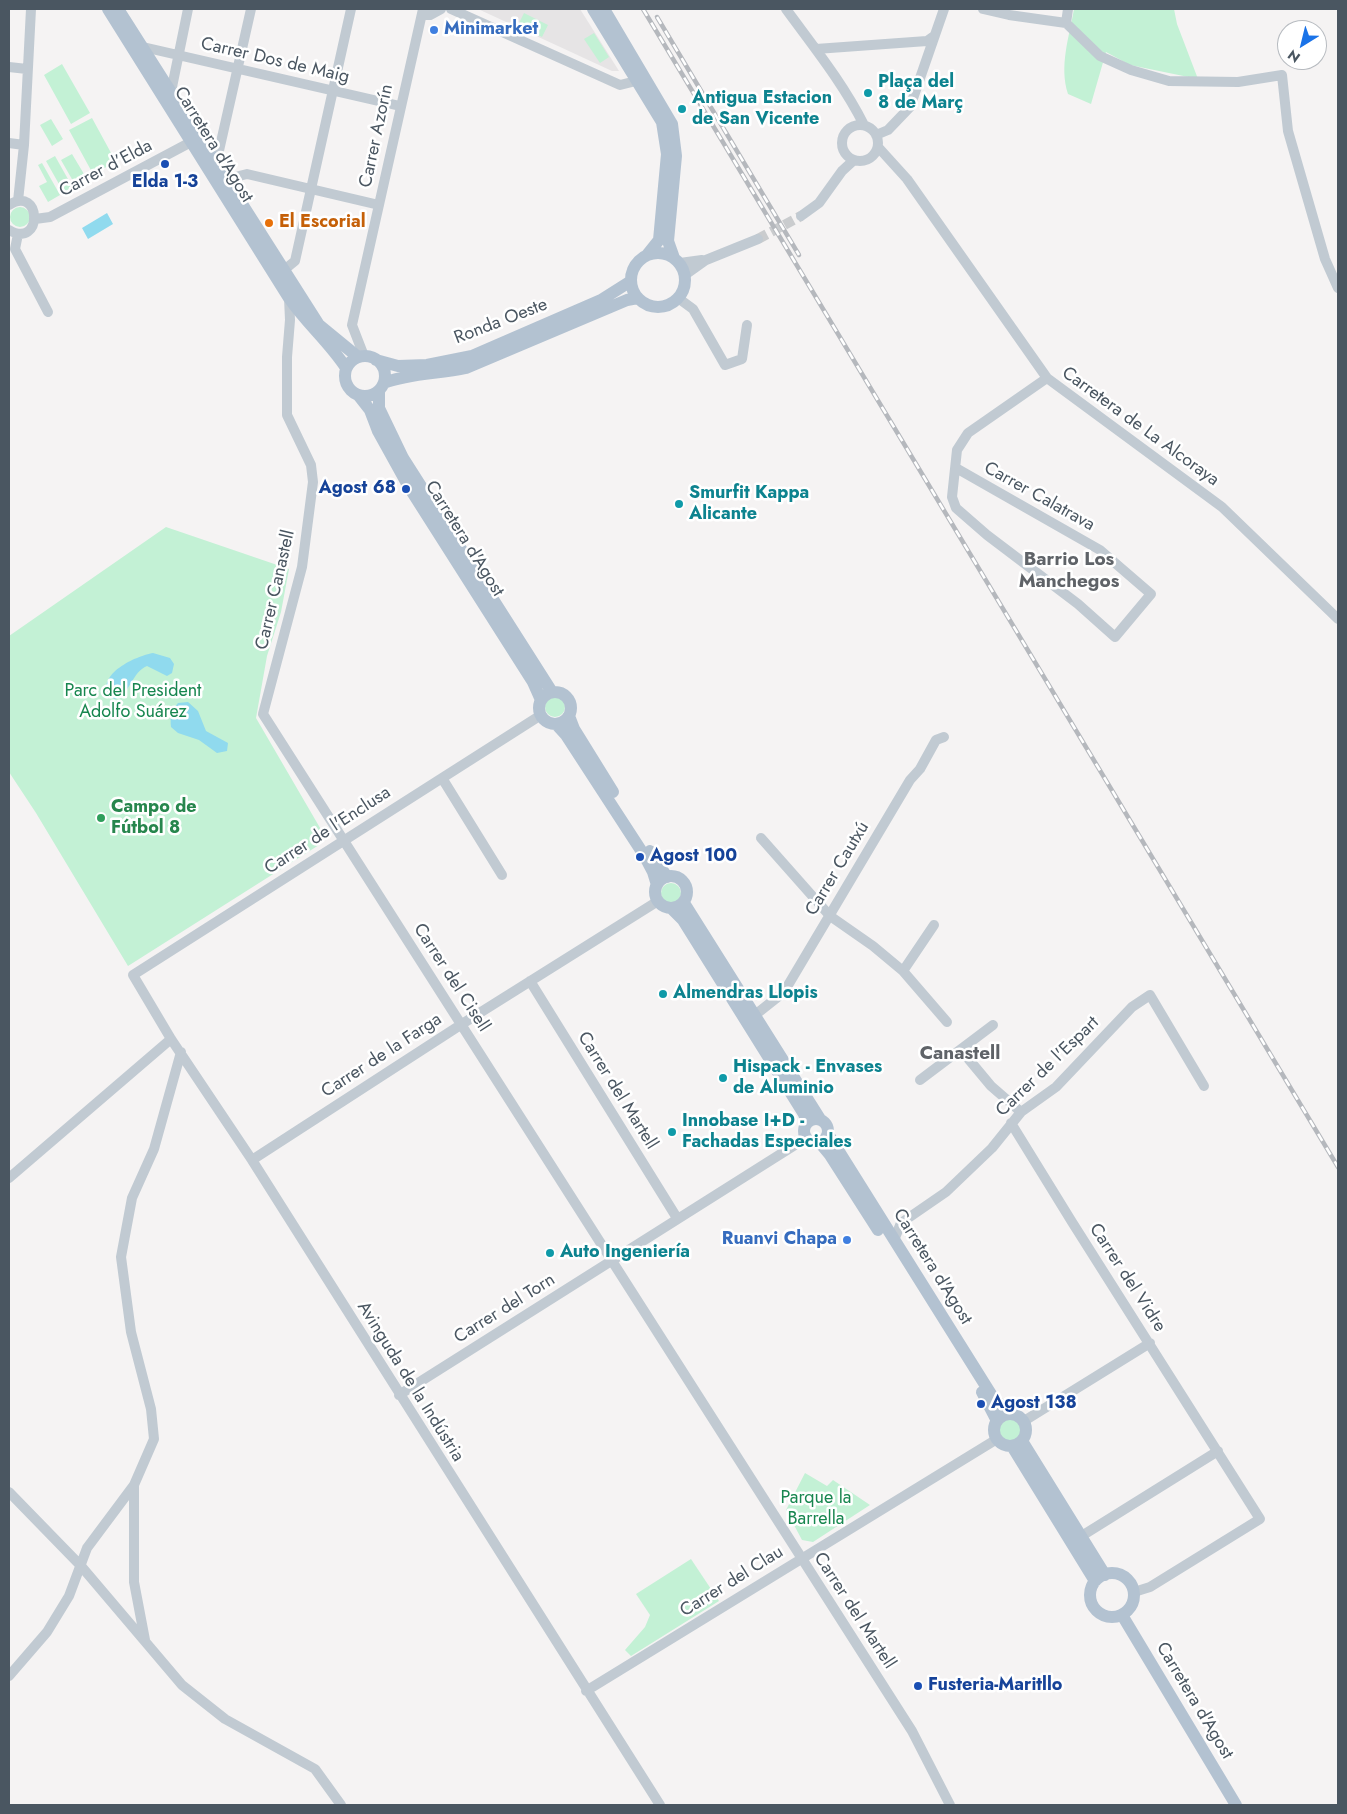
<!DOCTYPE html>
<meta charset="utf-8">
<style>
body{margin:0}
#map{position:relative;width:1347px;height:1814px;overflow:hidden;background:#f5f3f3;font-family:Jost,sans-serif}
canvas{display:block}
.frame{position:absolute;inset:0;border:10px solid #4a5661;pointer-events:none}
.north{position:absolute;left:1277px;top:20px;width:50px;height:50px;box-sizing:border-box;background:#fff;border:1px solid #b7bbc0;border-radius:50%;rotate:216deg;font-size:14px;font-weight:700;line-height:20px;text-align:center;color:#4a5661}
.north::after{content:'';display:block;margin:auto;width:18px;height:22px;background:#1a73e8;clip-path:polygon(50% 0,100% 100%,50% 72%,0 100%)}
</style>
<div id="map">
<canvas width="1347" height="1814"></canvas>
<div class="frame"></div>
<div class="north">N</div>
</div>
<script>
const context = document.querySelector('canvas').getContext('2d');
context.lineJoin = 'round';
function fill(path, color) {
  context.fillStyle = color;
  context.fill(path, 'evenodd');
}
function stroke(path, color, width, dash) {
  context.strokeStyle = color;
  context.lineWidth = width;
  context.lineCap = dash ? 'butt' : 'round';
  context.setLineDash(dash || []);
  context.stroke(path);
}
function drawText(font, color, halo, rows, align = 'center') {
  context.font = font + ' Jost,sans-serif';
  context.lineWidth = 5;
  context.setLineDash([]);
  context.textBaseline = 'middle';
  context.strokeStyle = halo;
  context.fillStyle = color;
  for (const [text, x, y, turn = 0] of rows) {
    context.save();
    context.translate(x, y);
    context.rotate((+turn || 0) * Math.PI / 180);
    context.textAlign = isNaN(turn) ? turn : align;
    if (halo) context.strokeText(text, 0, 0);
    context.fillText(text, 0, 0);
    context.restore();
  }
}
fill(new Path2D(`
 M 478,9 L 580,9 L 619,71 L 612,71 Z`), '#e6e4e5');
fill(new Path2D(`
 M 1074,9 L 1174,9 L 1177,24 L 1198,79 L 1130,65 L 1106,52 L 1091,104 L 1068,94 C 1059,66 1069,38 1074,9 Z
 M 524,13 L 548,25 L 542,37 L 518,25 Z
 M 594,33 L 609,57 L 600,63 L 584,39 Z
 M 62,64 L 90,113 L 71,124 L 44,75 Z
 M 92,118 L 116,162 L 93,174 L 69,130 Z
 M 51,119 L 63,139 L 52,146 L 40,125 Z
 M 72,154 L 84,174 L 73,181 L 61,160 Z
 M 55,156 L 73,188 L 64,193 L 46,161 Z
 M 42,163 L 60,195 L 48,202 L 39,186 L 47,182 L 38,165 Z
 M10 217a10 10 0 1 1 20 0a10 10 0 1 1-20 0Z
 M 166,527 L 289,569 L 281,612 L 267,656 L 256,718 L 323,833 L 319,845 L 128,966 L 36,813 L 9,772 L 9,636 Z
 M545 707a10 10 0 1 1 20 0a10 10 0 1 1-20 0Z
 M661 893a10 10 0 1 1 20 0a10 10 0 1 1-20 0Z
 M999 1430a11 11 0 1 1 22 0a11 11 0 1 1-22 0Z
 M 805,1473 L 827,1486 L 833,1480 L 870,1505 L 813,1542 L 802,1540 L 786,1510 Z
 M 691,1559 L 719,1601 L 631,1656 L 625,1650 L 645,1627 L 650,1615 L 636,1594 Z`), '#c3f1d5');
fill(new Path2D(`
 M 107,213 L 113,224 L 88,239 L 82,228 Z
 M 153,653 L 170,658 L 174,664 L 172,673 L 167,676 L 147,666 C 132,672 131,693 115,699 L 109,696 C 96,674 136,656 153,653 Z
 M 188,702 L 198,711 L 206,731 L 228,743 L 227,751 L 217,753 L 199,740 L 178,733 L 171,727 C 170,717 171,711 178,703 Z`), '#90daee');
stroke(new Path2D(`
 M 758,239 L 801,216`), '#caccce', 10, [10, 5]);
stroke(new Path2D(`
 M 451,9 L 620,85 L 636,81
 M 786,9 C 813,46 843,83 864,125
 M 983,9 L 1009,15 L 1066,23
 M 422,15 L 430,15 L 441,9
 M 1066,23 L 1100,56 L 1131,70 L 1169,81 L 1238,82 L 1282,75 L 1288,131 L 1325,259 L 1338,288
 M 1066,23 L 1068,9
 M 143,47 L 400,106
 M 816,49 L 927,41 L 934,36
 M 9,67 L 27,69
 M 171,92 L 188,9
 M842 143a18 18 0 1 1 36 0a18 18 0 1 1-36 0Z
 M 876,135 L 888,130 L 910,107 L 944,9
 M 9,143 L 24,145
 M 878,147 L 907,179 L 1047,378 L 1222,507 L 1338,619
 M 216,164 L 251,9
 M 230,185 L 239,176 L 247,174 L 379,205
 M 18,201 L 24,145 L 31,9
 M 9,205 C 42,184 43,250 9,230
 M 801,216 L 819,203 L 842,171 L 854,160
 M 35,219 L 50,217 L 191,142
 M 18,234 L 15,249 L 48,312
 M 680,263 L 702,260
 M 284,270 L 295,261 L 351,9
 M 685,275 L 706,260 L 758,239
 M 289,298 L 290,320 L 287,357 L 287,415 L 311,465 L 313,482 L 302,567 L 263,714 L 912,1731 L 950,1805
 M 678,298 L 693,309 L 725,365 L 742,359 L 747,325
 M 364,356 L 352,325 L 423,9
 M 956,468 L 1100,550 L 1151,594 L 1115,637 L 1078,604 L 987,535 L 956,508 L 952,497 L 957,450 L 968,433 L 1047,378
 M 541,715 L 133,975 L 171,1039 L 252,1160 L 660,1805
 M 442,778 L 502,875
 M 761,838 L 830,916 L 873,946 L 903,971 L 934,925
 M 903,971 L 947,1022
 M 530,981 L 677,1218
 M 755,1015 L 784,992 L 910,780 L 920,769 L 936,740 L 944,737
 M 961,1050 L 991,1086 L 1021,1112
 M 920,1080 L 993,1025
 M 1011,1123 L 1072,1222 L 1260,1519 L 1150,1587 L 1134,1592
 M 252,1160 L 462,1024 L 658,901
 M 9,1178 L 171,1039
 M 894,1240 L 901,1223 L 946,1192 L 992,1148 L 1021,1112 L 1056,1087 L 1132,1007 L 1150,995 L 1204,1086
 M 399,1395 L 806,1138
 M 1024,1421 L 1150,1343
 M 134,1485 L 134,1582 L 145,1640
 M 9,1492 L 81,1566 L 182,1685 L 225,1719 L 315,1769 L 341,1805
 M 1080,1537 L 1218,1451
 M 9,1676 L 47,1632 L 69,1596 L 87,1548 L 134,1485 L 154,1439 L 151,1409 L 131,1332 L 121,1257 L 132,1198 L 154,1149 L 181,1052
 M 586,1691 L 997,1439`), '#c1cad2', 10);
stroke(new Path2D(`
 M 108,9 L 289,298 C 306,323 329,342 346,368
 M 118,9 L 319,325 L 358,357
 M 593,9 L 662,122 L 667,154 L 659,240 L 647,255
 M 604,9 L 672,124 L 676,156 L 668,241 L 674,258
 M631 280a27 27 0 1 1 54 0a27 27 0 1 1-54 0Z
 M345 376a20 20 0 1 1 40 0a20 20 0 1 1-40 0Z
 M 376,360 L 398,366 L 427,365 L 472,356 L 601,300 L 631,281
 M 384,383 C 410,373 439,374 466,368 L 627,300 L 638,298
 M 379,391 L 379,408 L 403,458 L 552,692
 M 359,396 L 370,410 L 378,431 L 409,487 L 533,682 L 541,700
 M539 708a16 16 0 1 1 32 0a16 16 0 1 1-32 0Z
 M 569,716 L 574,729 L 613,792
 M 556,724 L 566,735 L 644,855 L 653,872 L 657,885
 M 650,851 L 667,877
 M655 892a16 16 0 1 1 32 0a16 16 0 1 1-32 0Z
 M 684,903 L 820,1119
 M 672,909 L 683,920 L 804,1114 L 807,1123
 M804 1131a12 12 0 1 1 24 0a12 12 0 1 1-24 0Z
 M 828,1134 L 994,1399 L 1011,1414
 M 820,1143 L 830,1155 L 878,1230
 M 982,1392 L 997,1421
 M994 1430a16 16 0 1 1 32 0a16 16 0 1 1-32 0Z
 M 1022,1441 L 1105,1575
 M 1012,1446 L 1095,1581
 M1090 1595a22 22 0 1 1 44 0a22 22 0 1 1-44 0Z
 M 1122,1615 L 1236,1805`), '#b3c2d1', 12);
const rail = new Path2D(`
 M 643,9 L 1338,1167
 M 657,17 L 799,255`);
stroke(rail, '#b5b8bd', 4.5);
stroke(rail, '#fff', 2.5, [8]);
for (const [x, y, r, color] of [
 [434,30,5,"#3f7fe0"],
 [868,93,5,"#0f9aa8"],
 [682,109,5,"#0f9aa8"],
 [165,164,5,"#1a4fb4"],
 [269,223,5,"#e8710a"],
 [406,489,5,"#1a4fb4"],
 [679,504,5,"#0f9aa8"],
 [101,818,5,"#2e9e5b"],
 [640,857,5,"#1a4fb4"],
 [663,994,5,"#0f9aa8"],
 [723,1078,5,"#0f9aa8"],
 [672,1132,5,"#0f9aa8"],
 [847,1240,5,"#3f7fe0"],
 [550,1253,5,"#0f9aa8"],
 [981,1404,5,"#1a4fb4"],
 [918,1686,5,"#1a4fb4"]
]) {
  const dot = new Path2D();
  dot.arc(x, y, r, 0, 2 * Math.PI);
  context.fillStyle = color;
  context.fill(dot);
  stroke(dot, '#fff', 2);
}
drawText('bold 18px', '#366cbe', '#fff', [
 ["Minimarket",444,30],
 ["Ruanvi Chapa",837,1240,"right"]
], 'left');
drawText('18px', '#4a5661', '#fff', [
 ["Carrer Dos de Maig",275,61,13],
 ["Carrer Azorín",377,136,-78],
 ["Carretera d'Agost",213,145,58],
 ["Carrer d’Elda",106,169,-28],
 ["Ronda Oeste",501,322,-21],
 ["Carretera de La Alcoraya",1140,427,36],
 ["Carrer Calatrava",1039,497,29],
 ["Carretera d'Agost",464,539,58],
 ["Carrer Canastell",276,590,-77],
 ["Carrer de l'Enclusa",328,831,-33],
 ["Carrer Cautxú",838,869,-59],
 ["Carrer del Cisell",451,978,57],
 ["Carrer de la Farga",382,1056,-33],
 ["Carrer de l'Espart",1048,1067,-44],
 ["Carrer del Martell",617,1091,58],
 ["Carretera d'Agost",932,1267,58],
 ["Carrer del Vidre",1127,1278,57],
 ["Carrer del Torn",505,1309,-32],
 ["Avinguda de la Indústria",410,1382,58],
 ["Carrer del Clau",732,1582,-32],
 ["Carrer del Martell",854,1611,57],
 ["Carretera d'Agost",1194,1701,59]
]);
drawText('bold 18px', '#0d838f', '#fff', [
 ["Plaça del",878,83],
 ["8 de Març",878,104],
 ["Antigua Estacion",692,99],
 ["de San Vicente",692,120],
 ["Smurfit Kappa",689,494],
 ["Alicante",689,515],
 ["Almendras Llopis",673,994],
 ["Hispack - Envases",733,1068],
 ["de Aluminio",733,1089],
 ["Innobase I+D -",682,1122],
 ["Fachadas Especiales",682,1143],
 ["Auto Ingeniería",560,1253]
], 'left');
drawText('bold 18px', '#164399', '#fff', [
 ["Elda 1-3",165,183,"center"],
 ["Agost 68",396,489,"right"],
 ["Agost 100",650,857],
 ["Agost 138",991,1404],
 ["Fusteria-Maritllo",928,1686]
], 'left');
drawText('bold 18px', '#c56008', '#fff', [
 ["El Escorial",279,223]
], 'left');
drawText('18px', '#17864f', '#fff', [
 ["Parc del President",133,692],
 ["Adolfo Suárez",133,713],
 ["Parque la",816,1499],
 ["Barrella",816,1520]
]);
drawText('bold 18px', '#27864d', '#fff', [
 ["Campo de",111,808],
 ["Fútbol 8",111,829]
], 'left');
drawText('bold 19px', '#5f6368', '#fff', [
 ["Barrio Los",1069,560],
 ["Manchegos",1069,582],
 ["Canastell",960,1054]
]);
</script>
